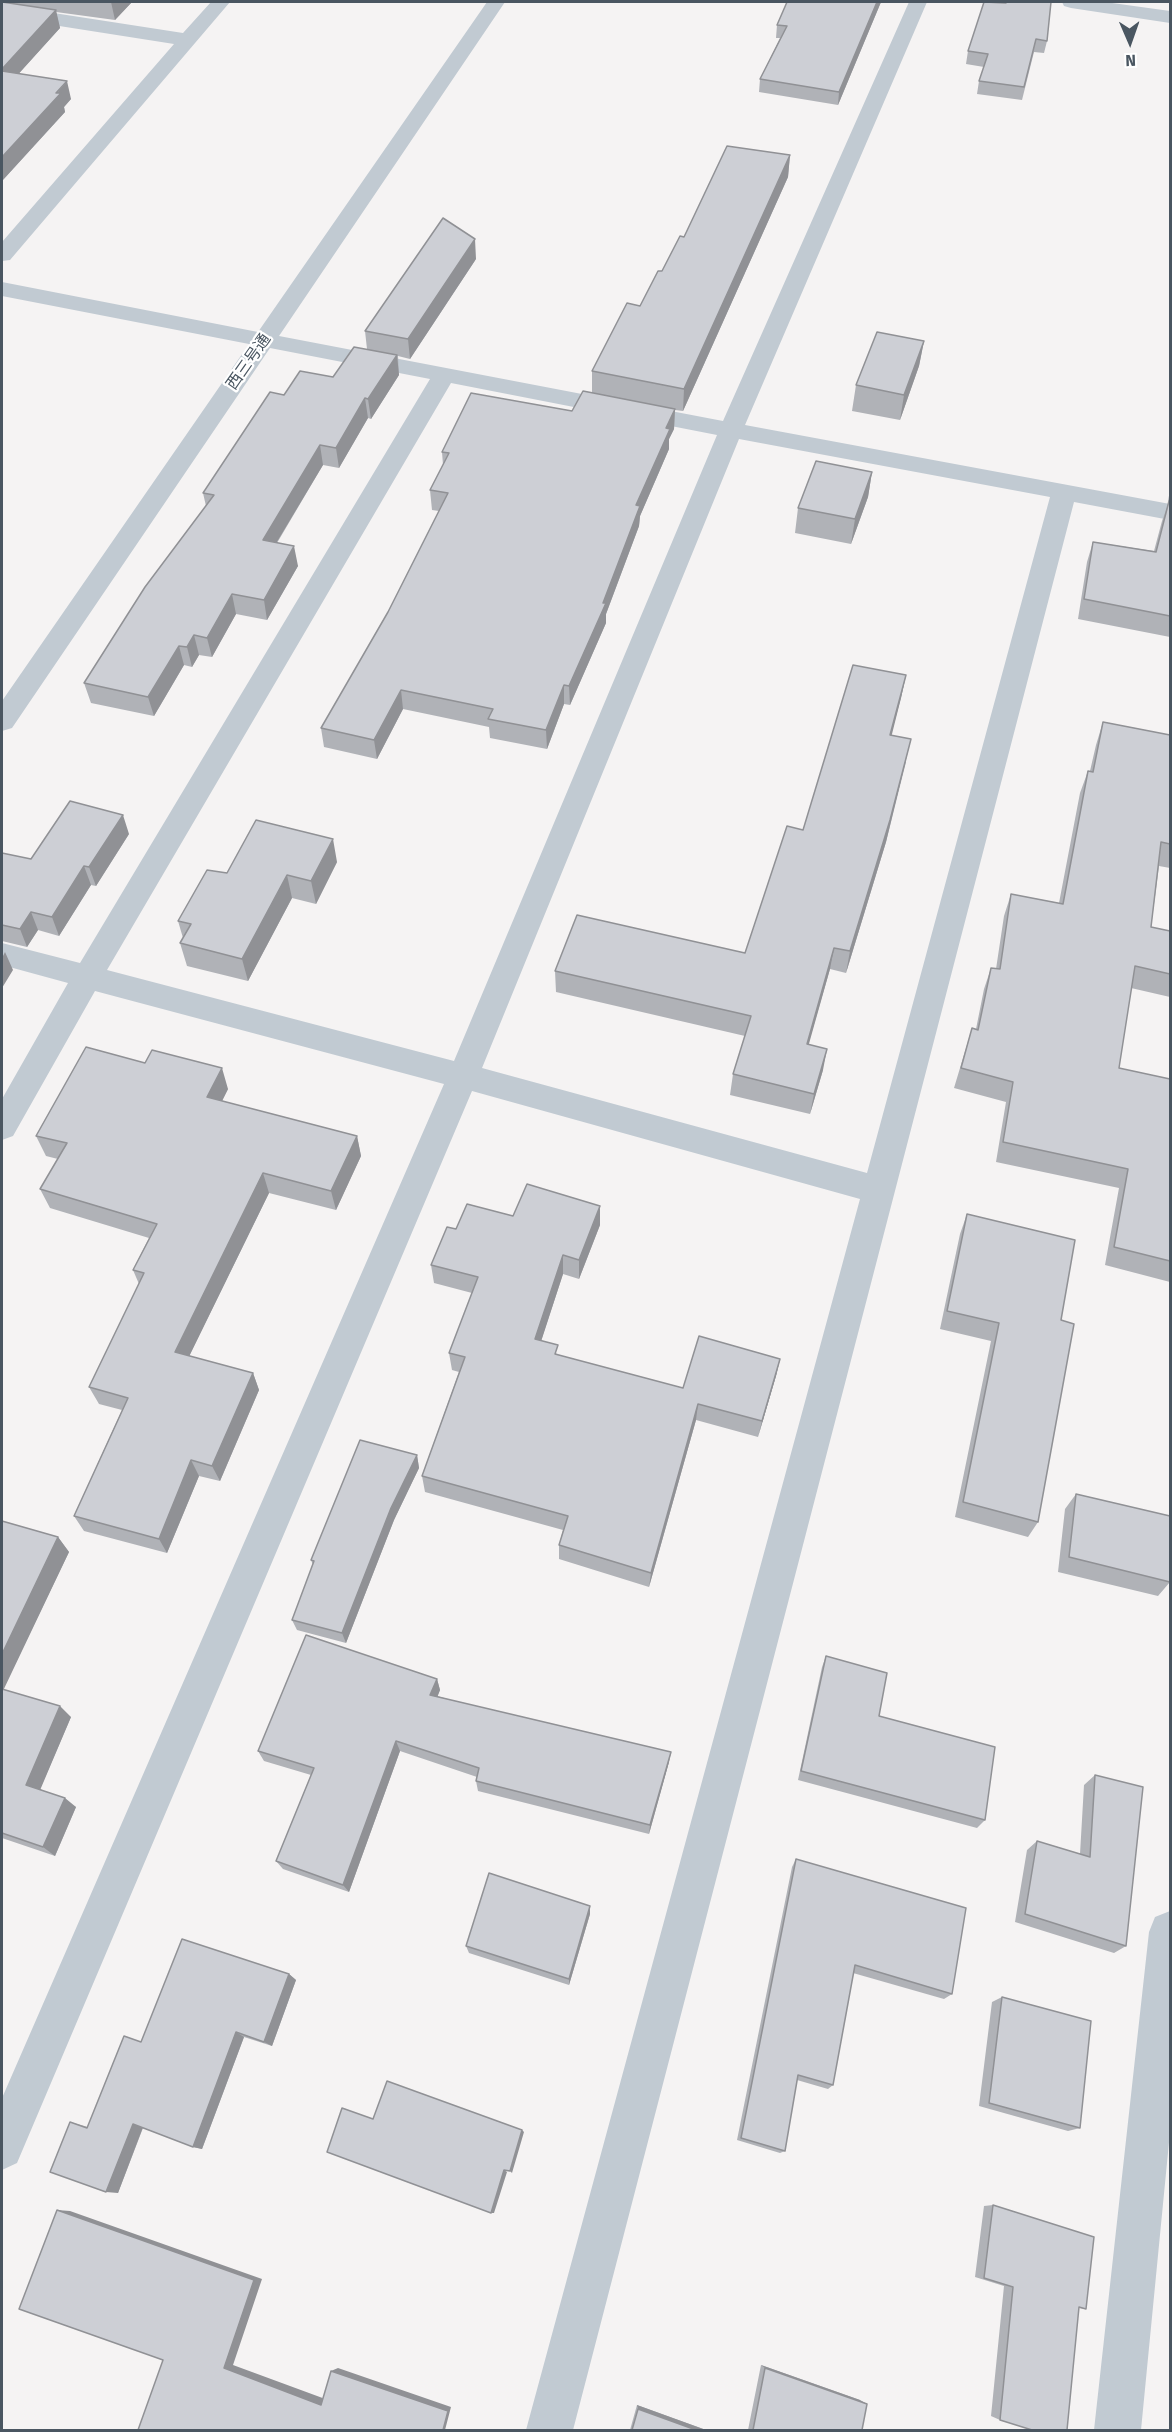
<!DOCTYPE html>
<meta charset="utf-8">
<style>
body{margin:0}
#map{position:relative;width:1172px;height:2432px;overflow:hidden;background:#f5f3f3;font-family:"Fira Sans",sans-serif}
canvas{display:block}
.frame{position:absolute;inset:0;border:3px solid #4a5661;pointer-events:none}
.north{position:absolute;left:1100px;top:12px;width:60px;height:60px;-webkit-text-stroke:4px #fff;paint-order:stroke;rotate:178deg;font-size:16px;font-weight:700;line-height:24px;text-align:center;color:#4a5661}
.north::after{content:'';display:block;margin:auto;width:21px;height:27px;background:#4a5661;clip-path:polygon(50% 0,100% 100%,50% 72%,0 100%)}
</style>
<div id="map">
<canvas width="1172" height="2432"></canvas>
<div class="frame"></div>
<div class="north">N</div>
</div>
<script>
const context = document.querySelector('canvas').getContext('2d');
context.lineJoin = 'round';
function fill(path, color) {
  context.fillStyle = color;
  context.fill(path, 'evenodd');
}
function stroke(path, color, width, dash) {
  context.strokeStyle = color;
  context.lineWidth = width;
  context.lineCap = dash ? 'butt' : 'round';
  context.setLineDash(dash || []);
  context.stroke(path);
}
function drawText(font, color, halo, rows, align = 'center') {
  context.font = font + ' "Fira Sans","Noto Sans JP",sans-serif';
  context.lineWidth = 4.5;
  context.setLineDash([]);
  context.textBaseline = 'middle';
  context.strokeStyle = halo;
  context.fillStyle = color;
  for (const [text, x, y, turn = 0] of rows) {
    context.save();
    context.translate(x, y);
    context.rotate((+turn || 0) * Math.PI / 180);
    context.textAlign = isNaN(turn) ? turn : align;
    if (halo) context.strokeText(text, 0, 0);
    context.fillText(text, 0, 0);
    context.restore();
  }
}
fill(new Path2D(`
 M 211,2 L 230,2 L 10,260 L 2,261 L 2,242 L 174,44 L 2,17 L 2,5 L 183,33 Z
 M 487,2 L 505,2 L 279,336 L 723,421 L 909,2 L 927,2 L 745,425 L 1170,504 L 1170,520 L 1074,502 L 573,2430 L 526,2430 L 860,1199 L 472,1091 L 17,2163 L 2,2170 L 2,2098 L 444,1084 L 95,991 L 13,1136 L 2,1140 L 2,1099 L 68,983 L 2,965 L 2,943 L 80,963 L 430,379 L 270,348 L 12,728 L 2,731 L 2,701 L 249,344 L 2,296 L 2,282 L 258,332 ZM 451,383 L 717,435 L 454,1061 L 107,970 ZM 739,439 L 1050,497 L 867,1173 L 482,1068 Z
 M 1062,2 L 1105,2 L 1170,11 L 1170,23 L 1071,8 L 1064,6 Z
 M 1170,1911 L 1170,2132 L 1141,2430 L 1094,2430 L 1149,1932 L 1155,1917 Z`), '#c1cad2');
fill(new Path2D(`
 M 2,2 L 132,2 L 115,20 L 56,12 L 60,28 L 19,73 L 71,99 L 64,107 L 65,112 L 2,181 Z
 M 787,2 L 881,2 L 838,105 L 759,92 L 760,79 L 780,38 L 776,38 L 777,25 Z
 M 984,2 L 1047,41 L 1044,53 L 1034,52 L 1022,100 L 977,94 L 979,81 L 984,67 L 966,64 L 968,51 Z
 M 790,155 L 788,177 L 683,411 L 675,410 L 674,429 L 669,439 L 669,449 L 640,516 L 639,526 L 606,614 L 606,623 L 570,705 L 564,704 L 547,749 L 490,738 L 489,727 L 403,709 L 377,759 L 324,747 L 321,728 L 388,612 L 439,511 L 432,510 L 430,490 L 443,465 L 442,452 L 572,411 L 592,393 L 592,371 L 640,306 L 684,237 Z
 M 476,259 L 410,359 L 398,356 L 399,375 L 371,419 L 368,418 L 339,468 L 323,465 L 277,543 L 298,566 L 267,620 L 236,614 L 212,657 L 199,655 L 192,667 L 184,665 L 154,716 L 91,703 L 84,683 L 206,506 L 203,493 L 284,395 L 333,377 L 367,349 L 365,331 Z
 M 924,341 L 919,366 L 900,420 L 852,411 L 856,385 Z
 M 872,472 L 868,497 L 851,544 L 795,533 L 798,508 Z
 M 1170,490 L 1170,637 L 1078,619 L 1087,562 L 1093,542 L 1154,551 L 1162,521 L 1169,502 L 1168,501 Z
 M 906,675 L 901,698 L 891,735 L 906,762 L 886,842 L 846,973 L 830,969 L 808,1045 L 823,1070 L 810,1114 L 730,1095 L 733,1074 L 745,1036 L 556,992 L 555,971 L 745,953 L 803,830 Z
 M 1103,722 L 1170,735 L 1170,868 L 1159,866 L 1151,927 L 1170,931 L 1170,997 L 1131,988 L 1119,1068 L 1170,1079 L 1170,1282 L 1105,1265 L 1119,1188 L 996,1162 L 1006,1102 L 954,1088 L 972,1028 L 976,1029 L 984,989 L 991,968 L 996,969 L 1004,916 L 1011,894 L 1059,903 L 1080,793 L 1088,771 L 1090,771 L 1096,745 Z
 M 129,834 L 96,886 L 91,885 L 59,936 L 38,930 L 27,947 L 2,941 L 2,853 L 31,859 Z
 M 337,862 L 316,904 L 292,898 L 248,981 L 187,966 L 180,943 L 183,938 L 178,921 L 227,873 Z
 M 145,1063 L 228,1089 L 222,1101 L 357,1136 L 361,1156 L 336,1210 L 269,1193 L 189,1356 L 253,1373 L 259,1390 L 220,1481 L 199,1476 L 167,1553 L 84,1531 L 74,1516 L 122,1410 L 99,1404 L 89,1387 L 139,1284 L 133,1270 L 149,1238 L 50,1208 L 40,1189 L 58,1159 L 46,1156 L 36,1136 Z
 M 967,1214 L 1061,1320 L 1038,1522 L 1028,1537 L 955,1517 L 991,1341 L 940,1329 L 960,1234 Z
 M 513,1216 L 600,1225 L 579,1279 L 563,1274 L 541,1341 L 558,1355 L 683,1388 L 780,1359 L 776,1376 L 758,1437 L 696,1420 L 649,1587 L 559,1559 L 559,1545 L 563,1530 L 425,1492 L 422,1476 L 459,1372 L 452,1370 L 449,1353 L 472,1293 L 434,1283 L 431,1265 L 456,1229 Z
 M 417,1455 L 419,1468 L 394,1520 L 346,1643 L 297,1630 L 292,1620 L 313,1565 L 311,1560 Z
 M 1076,1494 L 1170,1516 L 1170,1582 L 1158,1596 L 1058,1572 L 1065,1509 Z
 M 2,1521 L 58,1537 L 69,1552 L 3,1689 L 71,1717 L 40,1789 L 76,1807 L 55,1856 L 2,1838 Z
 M 826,1656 L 879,1716 L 985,1820 L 977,1828 L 798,1780 L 822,1667 Z
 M 437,1679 L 440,1690 L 437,1696 L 669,1762 L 649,1834 L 478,1791 L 476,1781 L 477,1777 L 400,1751 L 349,1892 L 283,1869 L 276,1861 L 311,1775 L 264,1761 L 258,1751 Z
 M 1095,1775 L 1126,1946 L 1114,1953 L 1015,1922 L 1027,1850 L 1037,1841 L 1080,1854 L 1084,1785 Z
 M 796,1859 L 952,1994 L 944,1999 L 853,1973 L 833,2085 L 828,2089 L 797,2080 L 785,2151 L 780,2153 L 737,2140 L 792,1867 Z
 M 590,1914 L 569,1985 L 469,1953 L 466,1946 Z
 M 289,1974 L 296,1980 L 272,2046 L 244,2037 L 202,2149 L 193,2147 L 143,2128 L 118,2193 L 70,2122 L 88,2127 L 141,2042 Z
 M 1002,1997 L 1080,2128 L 1068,2131 L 979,2106 L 992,2002 Z
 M 993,2205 L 1086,2309 L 1079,2308 L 1000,2420 L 991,2416 L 1004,2286 L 975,2277 L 984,2206 Z
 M 761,2365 L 860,2400 L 862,2430 L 748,2430 Z
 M 637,2405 L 706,2430 L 630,2430 Z`), '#b0b2b7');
fill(new Path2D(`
 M 111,2 L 132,2 L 115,20 Z
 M 877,2 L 881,2 L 838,105 L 839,92 Z
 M 56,10 L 60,28 L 5,89 L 2,77 L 2,69 Z
 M 67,81 L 71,99 L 64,107 L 65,112 L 2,181 L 2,157 Z
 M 790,155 L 788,177 L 683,411 L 684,389 Z
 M 475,239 L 476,259 L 410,359 L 408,339 Z
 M 924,341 L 919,366 L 900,420 L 904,395 Z
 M 397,355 L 399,375 L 371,419 L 368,399 Z
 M 365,398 L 368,418 L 339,468 L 336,448 Z
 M 675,409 L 674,429 L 669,439 L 669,449 L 640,516 L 639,526 L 606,614 L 606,623 L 570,705 L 569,686 L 603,603 L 636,505 L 666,428 Z
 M 320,445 L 323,465 L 266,560 L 263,540 Z
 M 872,472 L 868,497 L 851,544 L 855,519 Z
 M 294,546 L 298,566 L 267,620 L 264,600 Z
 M 232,594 L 236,614 L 212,657 L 207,638 Z
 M 194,635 L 199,655 L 192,667 L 187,647 Z
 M 179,646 L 184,665 L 154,716 L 148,697 Z
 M 906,675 L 901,698 L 886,758 L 890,735 Z
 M 564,685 L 564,704 L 547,749 L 546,730 Z
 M 401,690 L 403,709 L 377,759 L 374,740 Z
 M 911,739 L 886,842 L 846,973 L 850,951 Z
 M 123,815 L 129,834 L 96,886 L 89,867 Z
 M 333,839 L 337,862 L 316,904 L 311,881 Z
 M 84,866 L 91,885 L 59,936 L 52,917 Z
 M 287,875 L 292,898 L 248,981 L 242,959 Z
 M 31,912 L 38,930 L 27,947 L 20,929 Z
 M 834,948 L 830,969 L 803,1065 L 807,1044 Z
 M 5,952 L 13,970 L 2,988 L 2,958 Z
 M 827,1049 L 823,1070 L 810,1114 L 814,1094 Z
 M 222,1068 L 228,1089 L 214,1117 L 207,1097 Z
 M 357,1136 L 361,1156 L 336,1210 L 331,1191 Z
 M 263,1173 L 269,1193 L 183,1369 L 175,1352 Z
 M 600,1206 L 600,1225 L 579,1279 L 579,1260 Z
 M 563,1255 L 563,1274 L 536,1357 L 535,1339 Z
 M 780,1359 L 776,1376 L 758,1437 L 762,1421 Z
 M 253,1373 L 259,1390 L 220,1481 L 212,1466 Z
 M 698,1404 L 696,1420 L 649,1587 L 651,1573 Z
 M 417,1455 L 419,1468 L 394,1520 L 346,1643 L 342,1633 L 391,1508 Z
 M 191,1460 L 199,1476 L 167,1553 L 159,1539 Z
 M 58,1537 L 69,1552 L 2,1693 L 2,1654 Z
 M 437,1679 L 440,1690 L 434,1706 L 430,1695 Z
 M 60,1706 L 71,1717 L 38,1795 L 26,1785 Z
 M 396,1741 L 400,1751 L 349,1892 L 343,1885 Z
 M 671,1752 L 669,1762 L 649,1834 L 650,1825 Z
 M 65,1798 L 76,1807 L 55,1856 L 43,1847 Z
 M 590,1906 L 590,1914 L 569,1985 L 569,1979 Z
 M 289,1974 L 296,1980 L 272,2046 L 264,2042 Z
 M 236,2032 L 244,2037 L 202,2149 L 193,2147 Z
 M 133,2124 L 143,2127 L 118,2193 L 106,2192 Z
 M 522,2130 L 524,2132 L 512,2173 L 510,2171 Z
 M 504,2170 L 507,2172 L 494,2213 L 491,2213 Z
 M 57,2210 L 70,2211 L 262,2279 L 233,2365 L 328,2400 L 321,2405 L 224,2368 Z
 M 761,2365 L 860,2400 L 867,2404 L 765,2368 Z
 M 338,2368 L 451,2407 L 445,2430 L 443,2430 L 331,2371 Z
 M 637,2405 L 706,2430 L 696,2430 L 638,2409 Z`), '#909195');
const building = new Path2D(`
 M 2,2 L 56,10 L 2,69 Z
 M 787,2 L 877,2 L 839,92 L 760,79 L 787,26 L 777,25 Z
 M 984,2 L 1006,3 L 1006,2 L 1051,2 L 1047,41 L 1036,39 L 1024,87 L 979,81 L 988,54 L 968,51 Z
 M 2,71 L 67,81 L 56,93 L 61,93 L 2,157 Z
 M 727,146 L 790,155 L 684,389 L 592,371 L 627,303 L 640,306 L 658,271 L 662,271 L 680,236 L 684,237 Z
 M 443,218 L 475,239 L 408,339 L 365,331 Z
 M 877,332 L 924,341 L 904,395 L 856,385 Z
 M 354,347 L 397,355 L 368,399 L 365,398 L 336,448 L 320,445 L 263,540 L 294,546 L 264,600 L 232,594 L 207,638 L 194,635 L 187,647 L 179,646 L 148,697 L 84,683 L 145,587 L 214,495 L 203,493 L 270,392 L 284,395 L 300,371 L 333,377 Z
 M 583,391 L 675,409 L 666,428 L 670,429 L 636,505 L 640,506 L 603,603 L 606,603 L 569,686 L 564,685 L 546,730 L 488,719 L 493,709 L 401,690 L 374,740 L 321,728 L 388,612 L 448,493 L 430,490 L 449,453 L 442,452 L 471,393 L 572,411 Z
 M 816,461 L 872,472 L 855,519 L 798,508 Z
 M 1169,501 L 1170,501 L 1170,616 L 1084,599 L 1093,542 L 1156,552 Z
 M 853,665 L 906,675 L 890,735 L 911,739 L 890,820 L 850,951 L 834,948 L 807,1044 L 827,1049 L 814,1094 L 733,1074 L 751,1016 L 555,971 L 577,915 L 745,953 L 787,826 L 803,830 Z
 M 1103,722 L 1170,735 L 1170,844 L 1161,842 L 1151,927 L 1170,931 L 1170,974 L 1135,966 L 1119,1068 L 1170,1079 L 1170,1261 L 1114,1247 L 1128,1169 L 1003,1142 L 1013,1082 L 961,1068 L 972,1028 L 978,1030 L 991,968 L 1000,969 L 1011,894 L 1063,904 L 1088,771 L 1093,772 Z
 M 70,801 L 123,815 L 89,867 L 84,866 L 52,917 L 31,912 L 20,929 L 2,925 L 2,853 L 31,859 Z
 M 256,820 L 333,839 L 311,881 L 287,875 L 242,959 L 180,943 L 191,924 L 178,921 L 207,870 L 227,873 Z
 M 86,1047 L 145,1063 L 152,1050 L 222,1068 L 207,1097 L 357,1136 L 331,1191 L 263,1173 L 175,1352 L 253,1373 L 212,1466 L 191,1460 L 159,1539 L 74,1516 L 128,1398 L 89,1387 L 144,1273 L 133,1270 L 157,1224 L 40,1189 L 67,1143 L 36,1136 Z
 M 527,1184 L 600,1206 L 579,1260 L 563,1255 L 535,1339 L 558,1345 L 555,1354 L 683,1388 L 699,1336 L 780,1359 L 762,1421 L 698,1404 L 651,1573 L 559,1545 L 568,1516 L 422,1476 L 465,1357 L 449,1353 L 478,1277 L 431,1265 L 447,1227 L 456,1229 L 467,1204 L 513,1216 Z
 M 967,1214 L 1075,1240 L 1061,1320 L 1074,1324 L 1038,1522 L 963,1502 L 999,1323 L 947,1311 Z
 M 360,1440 L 417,1455 L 391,1508 L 342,1633 L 292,1620 L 314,1561 L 311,1560 Z
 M 1076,1494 L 1170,1516 L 1170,1582 L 1069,1557 Z
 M 2,1521 L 58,1537 L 2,1654 Z
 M 306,1635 L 437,1679 L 430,1695 L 671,1752 L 650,1825 L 476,1781 L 479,1768 L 396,1741 L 343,1885 L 276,1861 L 314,1768 L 258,1751 Z
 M 826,1656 L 887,1673 L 879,1716 L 995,1747 L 985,1820 L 801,1771 Z
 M 2,1689 L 60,1706 L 26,1785 L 65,1798 L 43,1847 L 2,1833 Z
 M 1095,1775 L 1143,1787 L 1126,1946 L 1025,1914 L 1037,1841 L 1090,1857 Z
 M 796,1859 L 966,1908 L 952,1994 L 855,1965 L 833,2085 L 798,2075 L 785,2151 L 741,2138 Z
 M 489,1873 L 590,1906 L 569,1979 L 466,1946 Z
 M 182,1939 L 289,1974 L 264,2042 L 236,2032 L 193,2147 L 133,2124 L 106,2192 L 50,2172 L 70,2122 L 87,2128 L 124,2036 L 141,2042 Z
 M 1002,1997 L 1091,2021 L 1080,2128 L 989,2103 Z
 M 387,2081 L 522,2130 L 510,2171 L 504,2170 L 491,2213 L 327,2152 L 342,2108 L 373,2119 Z
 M 993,2205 L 1094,2237 L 1086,2309 L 1079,2307 L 1067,2430 L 1032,2430 L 1000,2420 L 1013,2287 L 984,2278 Z
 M 57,2210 L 254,2280 L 224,2368 L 321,2405 L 331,2371 L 448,2411 L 443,2430 L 138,2430 L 163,2360 L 19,2309 Z
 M 765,2368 L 867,2404 L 862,2430 L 753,2430 Z
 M 638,2409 L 696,2430 L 632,2430 Z`);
fill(building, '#cdcfd5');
stroke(building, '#909195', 1.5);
drawText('16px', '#4a5661', '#fff', [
 ["西三号通",249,362,-55]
]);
</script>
